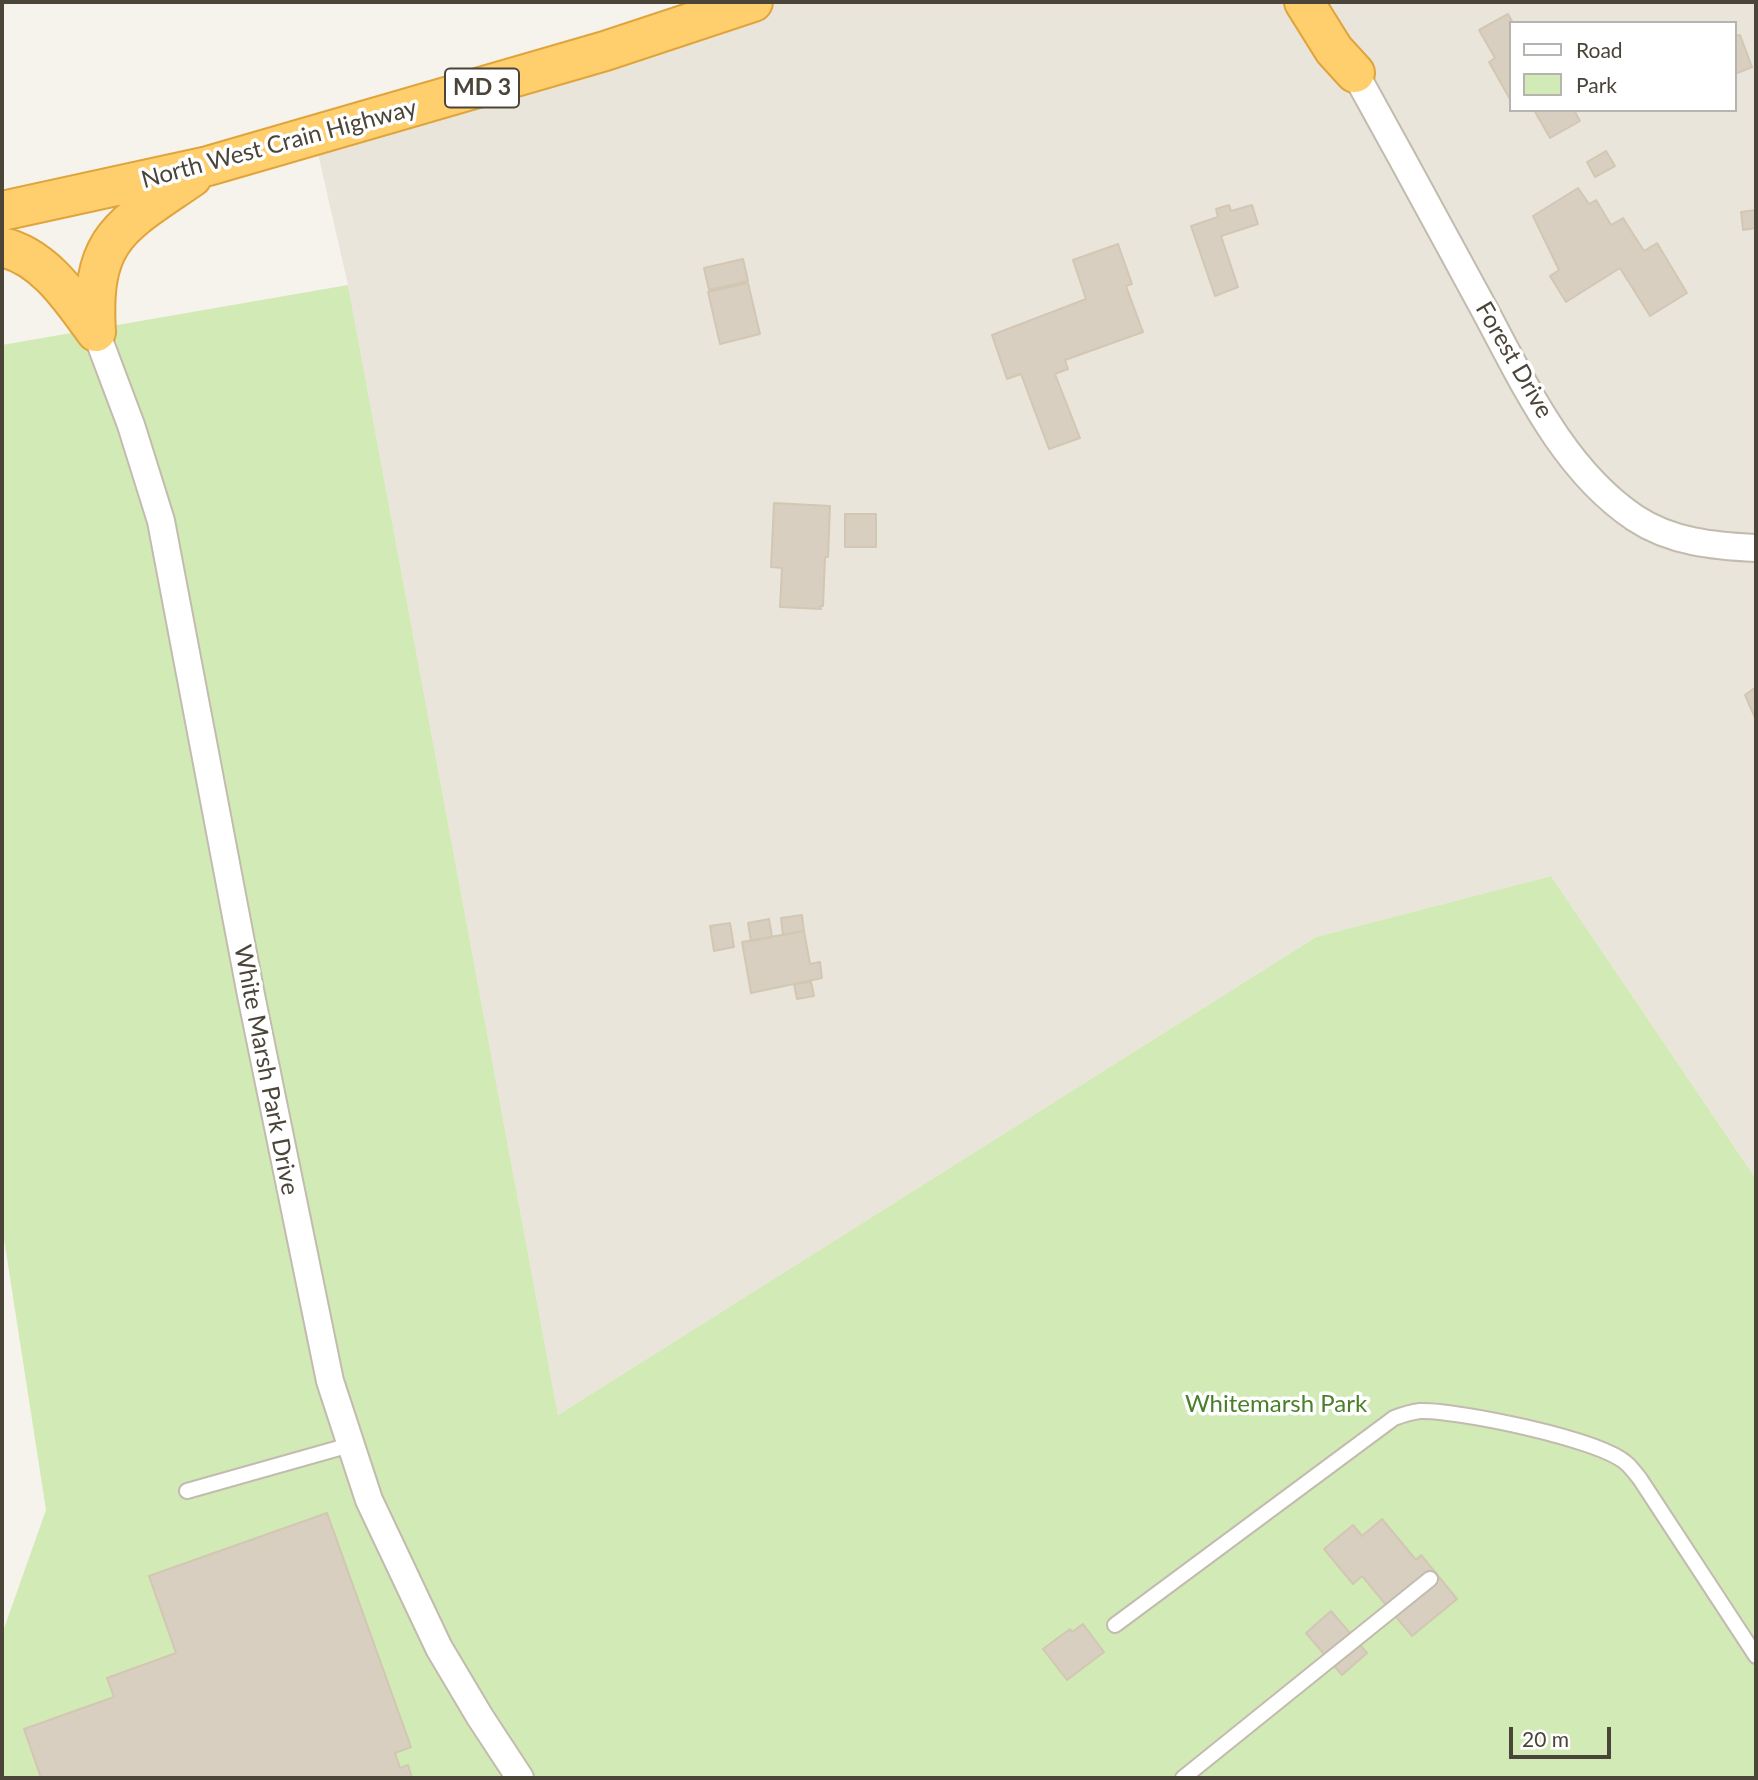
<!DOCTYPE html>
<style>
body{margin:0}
#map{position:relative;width:1758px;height:1780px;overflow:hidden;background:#f6f3ec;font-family:Lato,sans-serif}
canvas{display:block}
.frame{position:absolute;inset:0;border:4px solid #4b4439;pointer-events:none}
.legend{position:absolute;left:1509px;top:21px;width:228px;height:91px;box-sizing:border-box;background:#fff;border:2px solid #b7b4b0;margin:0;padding:9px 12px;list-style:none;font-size:21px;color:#4b4439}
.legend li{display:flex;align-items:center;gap:14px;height:35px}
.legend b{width:35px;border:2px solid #b7b4b0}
.scale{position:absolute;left:1509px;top:1727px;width:102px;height:32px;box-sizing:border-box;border:4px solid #4b4439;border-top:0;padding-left:9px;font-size:21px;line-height:24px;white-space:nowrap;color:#4b4439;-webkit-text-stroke:5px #fff;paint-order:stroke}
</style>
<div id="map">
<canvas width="1758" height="1780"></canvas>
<div class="frame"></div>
<ul class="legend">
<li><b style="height:9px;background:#fff"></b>Road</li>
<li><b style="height:19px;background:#d2eab5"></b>Park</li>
</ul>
<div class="scale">20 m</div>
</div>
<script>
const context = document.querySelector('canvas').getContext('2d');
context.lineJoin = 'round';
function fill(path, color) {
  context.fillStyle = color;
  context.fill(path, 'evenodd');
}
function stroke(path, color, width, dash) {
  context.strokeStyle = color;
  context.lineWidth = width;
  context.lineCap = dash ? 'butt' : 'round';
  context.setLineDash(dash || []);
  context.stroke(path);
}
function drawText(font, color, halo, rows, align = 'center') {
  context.font = font + ' Lato,sans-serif';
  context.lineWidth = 7;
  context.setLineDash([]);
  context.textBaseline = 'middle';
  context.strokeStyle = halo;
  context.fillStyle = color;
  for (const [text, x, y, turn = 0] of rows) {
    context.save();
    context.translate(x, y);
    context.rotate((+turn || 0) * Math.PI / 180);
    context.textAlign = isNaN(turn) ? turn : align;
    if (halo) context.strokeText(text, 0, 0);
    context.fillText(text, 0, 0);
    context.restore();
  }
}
fill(new Path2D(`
 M 749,2 L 1756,2 L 1756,1179 L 1551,876 L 1316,937 L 558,1415 L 348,285 L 314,136 ZM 1511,23 L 1735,23 L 1735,110 L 1511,110 Z`), '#eae5da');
fill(new Path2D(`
 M 348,285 L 558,1415 L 1316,937 L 1551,876 L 1756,1179 L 1756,1778 L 2,1778 L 2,1634 L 46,1510 L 2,1226 L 2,345 Z`), '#d2eab5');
const building = new Path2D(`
 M 1508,14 L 1513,23 L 1511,101 L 1489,62 L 1495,58 L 1479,30 Z
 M 1740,35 L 1752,67 L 1735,74 L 1735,36 Z
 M 1534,110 L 1579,110 L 1575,112 L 1580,121 L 1550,138 Z
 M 1606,151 L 1615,166 L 1595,177 L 1587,162 Z
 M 1578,188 L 1589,204 L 1596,200 L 1611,225 L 1623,218 L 1644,251 L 1657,243 L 1687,293 L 1650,316 L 1620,268 L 1566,302 L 1550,276 L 1559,270 L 1533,216 Z
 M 1229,205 L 1231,211 L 1252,205 L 1258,224 L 1221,236 L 1238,287 L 1215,296 L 1191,226 L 1218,217 L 1216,209 Z
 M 1756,210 L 1756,228 L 1743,230 L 1741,212 Z
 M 1118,244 L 1132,284 L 1126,286 L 1143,332 L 1065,360 L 1068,369 L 1055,374 L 1080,438 L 1049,449 L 1021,374 L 1007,379 L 992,335 L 1086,299 L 1073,260 Z
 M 743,259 L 748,281 L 709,290 L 704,268 Z
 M 748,283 L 760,334 L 720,344 L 708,292 Z
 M 774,503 L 830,506 L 828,557 L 825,557 L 823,606 L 820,606 L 821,609 L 780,607 L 782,568 L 771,567 Z
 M 845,514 L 876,514 L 876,547 L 845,547 Z
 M 1756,687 L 1756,720 L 1745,695 Z
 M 802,915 L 804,931 L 783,935 L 781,918 Z
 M 769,919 L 772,937 L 751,941 L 748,923 Z
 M 730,923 L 734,947 L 714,951 L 710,926 Z
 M 804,931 L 810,964 L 820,962 L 822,978 L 751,993 L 742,942 Z
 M 811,982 L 814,996 L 797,999 L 794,984 Z
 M 327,1513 L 411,1747 L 395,1753 L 400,1768 L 408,1765 L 412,1778 L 41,1778 L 24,1729 L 114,1697 L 107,1678 L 176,1653 L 149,1576 Z
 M 1382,1519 L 1416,1560 L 1421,1555 L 1457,1599 L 1412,1636 L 1362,1576 L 1353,1584 L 1324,1549 L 1353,1525 L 1362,1536 Z
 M 1331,1611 L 1367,1653 L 1342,1675 L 1306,1633 Z
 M 1083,1624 L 1104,1652 L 1067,1680 L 1043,1649 L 1070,1629 L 1072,1632 Z`);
fill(building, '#d8cfc1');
stroke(building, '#d3c7b4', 2);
const lane = new Path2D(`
 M 187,1491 L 350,1445
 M 1115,1625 L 1394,1418 C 1402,1415 1412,1412 1420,1411 C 1458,1410 1599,1439 1626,1463 C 1631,1467 1636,1474 1640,1479 L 1756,1656
 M 1183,1778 L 1430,1579`);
const street = new Path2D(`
 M 1355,73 C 1396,147 1437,222 1477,296 C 1520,374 1559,467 1635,518 C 1671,542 1714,546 1756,548
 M 96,332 L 131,425 L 161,521 L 251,995 L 330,1381 L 369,1500 L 439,1648 L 480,1717 L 520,1778`);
const highway = new Path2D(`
 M 1304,2 L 1334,50 L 1355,73
 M 2,211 L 208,166 L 605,51 L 753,2
 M 2,247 C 45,257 71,298 96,332
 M 96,332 C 90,237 121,226 192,177`);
stroke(lane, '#c2bbae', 18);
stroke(street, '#c2bbae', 30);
stroke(highway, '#e0a43c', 42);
stroke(lane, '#fff', 14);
stroke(street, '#fff', 26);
stroke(highway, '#ffcf6e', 38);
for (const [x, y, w] of [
 [482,88,74]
]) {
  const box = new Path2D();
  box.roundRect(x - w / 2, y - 19.5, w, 39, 5);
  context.fillStyle = '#fff';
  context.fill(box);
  stroke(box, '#4b4439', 2);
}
drawText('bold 23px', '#4b4439', null, [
 ["MD 3",482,88]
]);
drawText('24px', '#4b4439', '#fff', [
 ["North West Crain Highway",279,144,-15],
 ["Forest Drive",1514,360,60],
 ["White Marsh Park Drive",266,1070,79]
]);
drawText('24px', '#4a7f2a', '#fff', [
 ["Whitemarsh Park",1276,1404]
]);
</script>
